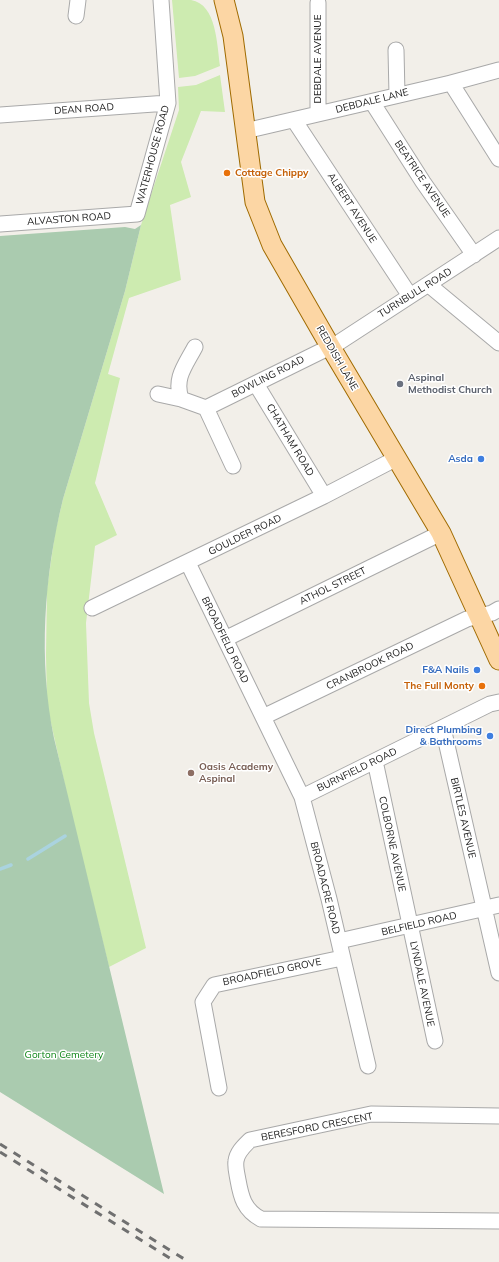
<!DOCTYPE html>
<style>
body{margin:0}
canvas{display:block;background:#f2efe9}
</style>
<canvas width="499" height="1262"></canvas>
<script>
const context = document.querySelector('canvas').getContext('2d');
context.lineJoin = 'round';
function fill(path, color) {
  context.fillStyle = color;
  context.fill(path, 'evenodd');
}
function stroke(path, color, width, dash) {
  context.strokeStyle = color;
  context.lineWidth = width;
  context.lineCap = dash ? 'butt' : 'round';
  context.setLineDash(dash || []);
  context.stroke(path);
}
function drawText(font, color, halo, rows, align = 'center') {
  context.font = font + ' Mulish,sans-serif';
  context.lineWidth = 3;
  context.setLineDash([]);
  context.textBaseline = 'middle';
  context.strokeStyle = halo;
  context.fillStyle = color;
  for (const [text, x, y, turn = 0] of rows) {
    context.save();
    context.translate(x, y);
    context.rotate((+turn || 0) * Math.PI / 180);
    context.textAlign = isNaN(turn) ? turn : align;
    if (halo) context.strokeText(text, 0, 0);
    context.fillText(text, 0, 0);
    context.restore();
  }
}
fill(new Path2D(`
 M 172,0 C 178,0 185,0 191,0 C 217,4 217,46 220,66 L 195,76 L 179,78 Z
 M 220,75 L 225,112 L 201,111 L 181,162 L 191,197 L 170,205 L 181,280 L 129,298 L 108,374 L 120,378 L 95,483 L 117,535 L 95,546 L 86,623 L 89,703 L 94,733 L 146,948 L 109,967 L 72,817 L 47,705 L 46,655 L 47,589 L 55,533 L 63,499 L 125,291 L 141,225 L 179,110 L 178,87 L 196,85 Z`), '#cdebb0');
fill(new Path2D(`
 M 141,225 L 125,291 L 63,499 C 44,576 38,660 54,738 L 164,1194 L 0,1092 L 0,236 L 125,227 L 135,229 Z`), '#aacbaf');
stroke(new Path2D(`
 M 28,859 L 65,836
 M 0,869 L 11,865`), '#aad3df', 3.5);
const minor = new Path2D(`
 M 76,16 L 78,0
 M 396,50 L 397,95
 M 451,83 L 499,159
 M 372,102 L 423,182 L 474,255
 M 318,114 L 318,3
 M 0,115 L 168,103
 M 294,120 L 410,296
 M 245,131 L 451,83 L 499,70
 M 0,224 L 137,214 L 168,103 L 161,0
 M 429,285 L 499,343
 M 256,384 L 324,496
 M 158,394 L 181,399 L 206,408 L 233,466
 M 181,399 C 174,378 185,366 195,347
 M 206,408 L 338,343 L 499,238
 M 188,563 L 302,797 L 329,899 L 368,1066
 M 92,608 L 324,496 L 397,458
 M 225,639 L 441,533
 M 263,717 L 467,619 L 492,613 L 499,609
 M 443,728 L 499,973
 M 375,761 L 435,1041
 M 302,797 L 490,704 L 499,702
 M 339,941 L 499,905
 M 219,1088 L 203,1002 L 214,985 L 342,958
 M 499,1116 L 371,1114 L 250,1140 C 244,1146 237,1152 236,1161 C 235,1167 237,1174 238,1180 C 241,1197 244,1210 261,1219 L 499,1221`);
const major = new Path2D(`
 M 224,0 L 233,36 L 255,202 L 272,245 L 330,346 L 441,533 L 499,660`);
stroke(minor, '#a9a9a9', 17);
stroke(major, '#a06b00', 21);
stroke(minor, '#fff', 15);
stroke(major, '#fcd6a4', 19);
stroke(new Path2D(`
 M 0,1144 L 189,1262
 M 0,1152 L 176,1262`), '#707070', 3, [8, 8]);
for (const [x, y, r, color] of [
 [227,173,4,"#e8710a"],
 [400,384,4,"#6b7280"],
 [481,459,4,"#3f7fe0"],
 [477,670,4,"#3f7fe0"],
 [482,686,4,"#e8710a"],
 [490,736,4,"#3f7fe0"],
 [191,773,4,"#8d6e63"]
]) {
  const dot = new Path2D();
  dot.arc(x, y, r, 0, 2 * Math.PI);
  context.fillStyle = color;
  context.fill(dot);
  stroke(dot, '#fff', 1.5);
}
drawText('10px', '#222', '#fff', [
 ["DEBDALE AVENUE",318,59,-90],
 ["DEBDALE LANE",372,101,-14],
 ["DEAN ROAD",84,109,-4],
 ["WATERHOUSE ROAD",153,155,-75],
 ["BEATRICE AVENUE",422,179,56],
 ["ALBERT AVENUE",352,208,57],
 ["ALVASTON ROAD",69,219,-4],
 ["TURNBULL ROAD",415,293,-32],
 ["REDDISH LANE",337,358,60],
 ["BOWLING ROAD",268,377,-27],
 ["CHATHAM ROAD",290,440,59],
 ["GOULDER ROAD",245,535,-26],
 ["ATHOL STREET",333,586,-26],
 ["BROADFIELD ROAD",225,640,64],
 ["CRANBROOK ROAD",370,666,-26],
 ["BURNFIELD ROAD",357,770,-26],
 ["BIRTLES AVENUE",463,818,77],
 ["COLBORNE AVENUE",392,844,78],
 ["BROADACRE ROAD",325,888,76],
 ["BELFIELD ROAD",419,924,-13],
 ["BROADFIELD GROVE",272,972,-12],
 ["LYNDALE AVENUE",422,984,78],
 ["BERESFORD CRESCENT",317,1127,-11]
]);
drawText('bold 10px', '#c56008', '#fff', [
 ["Cottage Chippy",235,173],
 ["The Full Monty",474,686,"right"]
], 'left');
drawText('bold 10px', '#5b616d', '#fff', [
 ["Aspinal",408,378],
 ["Methodist Church",408,390]
], 'left');
drawText('bold 10px', '#366cbe', '#fff', [
 ["Asda",473,459],
 ["F&A Nails",469,670],
 ["Direct Plumbing",482,730],
 ["& Bathrooms",482,742]
], 'right');
drawText('bold 10px', '#785e54', '#fff', [
 ["Oasis Academy",199,767],
 ["Aspinal",199,779]
], 'left');
drawText('10px', '#0c8416', '#fff', [
 ["Gorton Cemetery",64,1055]
]);
</script>
